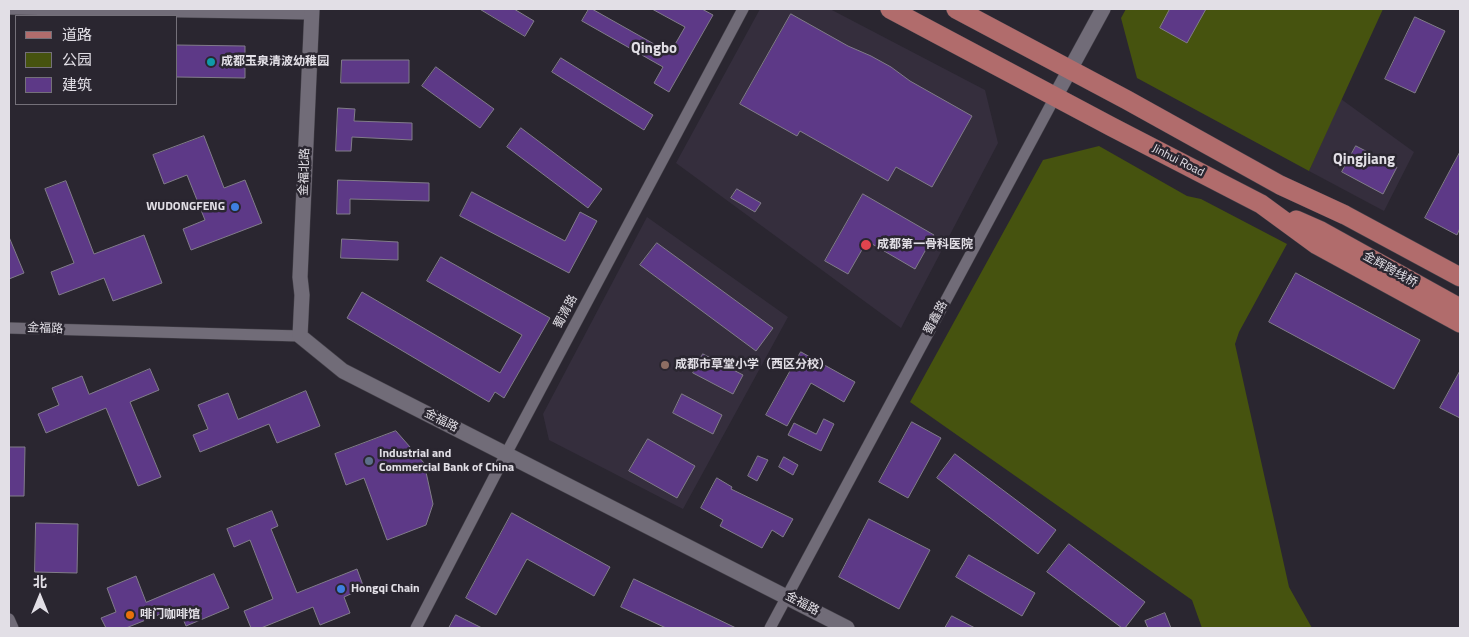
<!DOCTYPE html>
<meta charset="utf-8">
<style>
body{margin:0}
#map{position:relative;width:1469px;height:637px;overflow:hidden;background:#2a2630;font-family:"Titillium Web","Noto Sans SC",sans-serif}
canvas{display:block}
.frame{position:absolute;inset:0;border:10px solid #e2dfe6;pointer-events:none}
.legend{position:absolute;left:15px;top:15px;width:162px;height:90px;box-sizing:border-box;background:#2a2630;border:1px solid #747079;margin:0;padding:6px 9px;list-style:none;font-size:15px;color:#e2dfe6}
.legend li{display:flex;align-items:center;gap:10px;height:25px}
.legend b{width:25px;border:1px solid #747079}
.north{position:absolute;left:15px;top:572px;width:50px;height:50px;-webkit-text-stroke:4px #2a2630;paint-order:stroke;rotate:0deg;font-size:14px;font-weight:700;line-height:20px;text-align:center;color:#e2dfe6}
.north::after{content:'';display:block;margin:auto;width:18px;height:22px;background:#e2dfe6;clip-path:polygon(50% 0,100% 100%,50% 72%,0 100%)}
</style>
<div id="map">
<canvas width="1469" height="637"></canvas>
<div class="frame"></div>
<ul class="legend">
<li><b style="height:6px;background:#b16c6c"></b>道路</li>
<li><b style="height:14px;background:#46530f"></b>公园</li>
<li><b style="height:14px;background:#5d3987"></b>建筑</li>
</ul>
<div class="north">北</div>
</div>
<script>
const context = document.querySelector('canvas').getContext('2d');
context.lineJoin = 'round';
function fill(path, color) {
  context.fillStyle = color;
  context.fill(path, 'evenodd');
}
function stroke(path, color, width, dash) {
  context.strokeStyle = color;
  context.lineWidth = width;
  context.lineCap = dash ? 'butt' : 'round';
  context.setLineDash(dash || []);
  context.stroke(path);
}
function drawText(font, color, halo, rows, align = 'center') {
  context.font = font + ' "Titillium Web","Noto Sans SC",sans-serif';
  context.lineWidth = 5;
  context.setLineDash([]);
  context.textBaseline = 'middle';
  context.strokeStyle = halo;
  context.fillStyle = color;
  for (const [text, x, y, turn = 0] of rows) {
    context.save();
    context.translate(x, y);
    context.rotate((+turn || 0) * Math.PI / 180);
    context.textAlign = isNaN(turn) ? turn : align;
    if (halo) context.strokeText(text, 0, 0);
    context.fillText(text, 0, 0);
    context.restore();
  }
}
fill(new Path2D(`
 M 760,9 L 830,9 L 985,90 L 998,143 L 901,328 L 676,163 Z
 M 1341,99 L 1414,152 L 1384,211 L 1309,171 Z
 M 647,217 L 788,317 L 683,509 L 549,440 L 543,414 Z`), '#352e3d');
fill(new Path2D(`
 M 1126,9 L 1383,9 L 1309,171 L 1137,78 L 1121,18 Z
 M 1099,146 L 1187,196 L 1201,199 L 1287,244 L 1239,332 L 1235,344 L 1289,587 L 1312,628 L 1202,628 L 1192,600 L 910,402 L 1043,160 Z`), '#46530f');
const building = new Path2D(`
 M 480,9 L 514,9 L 534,21 L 525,36 Z
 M 589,9 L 592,9 L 670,53 L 685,27 L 652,9 L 702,9 L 713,15 L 669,92 L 654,83 L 663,67 L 582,21 Z
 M 1170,9 L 1206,9 L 1187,43 L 1160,28 Z
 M 791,14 L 848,46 L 871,56 L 891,67 L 910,81 L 972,116 L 932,187 L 896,167 L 888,181 L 800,131 L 797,136 L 740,104 Z
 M 1415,17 L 1445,31 L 1415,93 L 1385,79 Z
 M 176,45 L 245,46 L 245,78 L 176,77 Z
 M 561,58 L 653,115 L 644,130 L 552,72 Z
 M 342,60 L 409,60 L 409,83 L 341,83 Z
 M 436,67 L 494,109 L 480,128 L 422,86 Z
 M 338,108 L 355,109 L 354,121 L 412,123 L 412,140 L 352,137 L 351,151 L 336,151 Z
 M 521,128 L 602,189 L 588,208 L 507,147 Z
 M 204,136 L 224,188 L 245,180 L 262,223 L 191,250 L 183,229 L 205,220 L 187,175 L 164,184 L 153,155 Z
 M 1356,146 L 1397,167 L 1383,194 L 1342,172 Z
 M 1460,152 L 1460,228 L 1457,235 L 1425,218 Z
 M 338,180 L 429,183 L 429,201 L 350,199 L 350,214 L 337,214 Z
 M 66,181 L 94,254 L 144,235 L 162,283 L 113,301 L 104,278 L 59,295 L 51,272 L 74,263 L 45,189 Z
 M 737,189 L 761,203 L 755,212 L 731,198 Z
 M 472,192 L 565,241 L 580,212 L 597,221 L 569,273 L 460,216 Z
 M 863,194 L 934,235 L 915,269 L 867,241 L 848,274 L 825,261 Z
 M 9,237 L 24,273 L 9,279 Z
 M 342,239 L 398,242 L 398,260 L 341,258 Z
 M 657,243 L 773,328 L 756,351 L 640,265 Z
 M 441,257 L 550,318 L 504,398 L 495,392 L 489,402 L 347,318 L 362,292 L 500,373 L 522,335 L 427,281 Z
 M 1296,273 L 1420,340 L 1394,389 L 1269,322 Z
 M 801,352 L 855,382 L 844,402 L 811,383 L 787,426 L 766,415 Z
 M 703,354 L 743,375 L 733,394 L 693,373 Z
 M 150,369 L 159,390 L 130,402 L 161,477 L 138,486 L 106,408 L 46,433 L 38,414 L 59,405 L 52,388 L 82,376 L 89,394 Z
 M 1460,371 L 1460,418 L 1440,408 Z
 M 306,391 L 320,426 L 277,443 L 269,424 L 200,452 L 193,435 L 208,429 L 198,405 L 228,393 L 238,419 Z
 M 682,394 L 722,415 L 713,434 L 673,413 Z
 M 824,419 L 834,424 L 821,451 L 788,435 L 794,423 L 816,434 Z
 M 912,422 L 941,438 L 908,498 L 879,482 Z
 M 396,431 L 424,463 L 433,504 L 426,525 L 387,540 L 364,478 L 346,485 L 335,454 Z
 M 648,439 L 695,466 L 677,498 L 629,471 Z
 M 9,447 L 25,447 L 24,496 L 9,496 Z
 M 955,454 L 1056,530 L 1038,554 L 937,478 Z
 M 758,456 L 768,460 L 757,481 L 748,476 Z
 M 784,457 L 798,465 L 793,475 L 779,467 Z
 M 717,478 L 732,487 L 731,489 L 793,519 L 783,537 L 772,530 L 762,548 L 720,526 L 723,520 L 701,508 Z
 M 272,511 L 278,526 L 271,529 L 297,593 L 357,569 L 364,588 L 344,597 L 350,613 L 320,625 L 313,607 L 261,628 L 251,628 L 244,611 L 273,599 L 250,540 L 234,547 L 227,529 Z
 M 512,513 L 610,567 L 594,596 L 527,559 L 496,615 L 466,598 Z
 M 869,519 L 930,550 L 899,609 L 839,577 Z
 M 36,523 L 78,524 L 77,573 L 35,572 Z
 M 1069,544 L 1145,602 L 1125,628 L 1122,628 L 1047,572 Z
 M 969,555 L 1035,593 L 1022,616 L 956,577 Z
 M 214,574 L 229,608 L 186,626 L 178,607 L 126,628 L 106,628 L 101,618 L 116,612 L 107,588 L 136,576 L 146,602 Z
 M 634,579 L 736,628 L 666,628 L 621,607 Z
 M 1165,613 L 1171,628 L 1148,628 L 1145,621 Z
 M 456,615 L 482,628 L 449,628 Z
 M 952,616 L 975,628 L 945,628 Z`);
fill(building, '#5d3987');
stroke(building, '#817c89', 1);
const minor = new Path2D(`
 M 9,9 L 311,14
 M 9,328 L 300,336
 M 9,619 L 13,628
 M 416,628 L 506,454 L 743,9
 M 770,628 L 1055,97`);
const tertiary = new Path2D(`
 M 312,9 L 300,277 L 302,295 L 300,336 L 343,371 L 847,628
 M 1055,97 L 1103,9`);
const primary = new Path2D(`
 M 890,9 L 1112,127 L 1261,204 L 1317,245 L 1460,323
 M 956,9 L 1127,100 L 1280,185 L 1345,215 L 1460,277
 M 1296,220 L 1321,231 L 1460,308`);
stroke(minor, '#444149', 12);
stroke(tertiary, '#444149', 16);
stroke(primary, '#444149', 20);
stroke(minor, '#716c78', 11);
stroke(tertiary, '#716c78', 15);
stroke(primary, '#b16c6c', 19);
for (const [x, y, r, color] of [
 [211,62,5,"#0f9aa8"],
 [235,207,5,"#3f7fe0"],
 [866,245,6,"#e0444e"],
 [665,365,5,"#8d6e63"],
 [369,461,5,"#5c6f8a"],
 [341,589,5,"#3f7fe0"],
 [130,615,5,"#e8710a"]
]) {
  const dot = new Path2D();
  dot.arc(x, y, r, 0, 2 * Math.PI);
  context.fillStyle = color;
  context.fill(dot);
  stroke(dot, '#2a2630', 2);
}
drawText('bold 12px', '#e2dfe6', '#2a2630', [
 ["成都玉泉清波幼稚园",221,62],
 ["WUDONGFENG",225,207,"right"],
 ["成都第一骨科医院",877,245],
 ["成都市草堂小学（西区分校）",675,365],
 ["Industrial and",379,454],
 ["Commercial Bank of China",379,468],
 ["Hongqi Chain",351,589],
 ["啡门咖啡馆",140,615]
], 'left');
drawText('12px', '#e2dfe6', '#2a2630', [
 ["Jinhui Road",1178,161,27],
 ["金福北路",305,172,-88],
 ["金辉跨线桥",1390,270,29],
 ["蜀清路",566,312,-62],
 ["蜀鑫路",936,318,-62],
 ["金福路",45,329,2],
 ["金福路",441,421,27],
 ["金福路",802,604,28]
]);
drawText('bold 15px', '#e2dfe6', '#2a2630', [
 ["Qingbo",654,49],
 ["Qingjiang",1364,160]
]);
</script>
